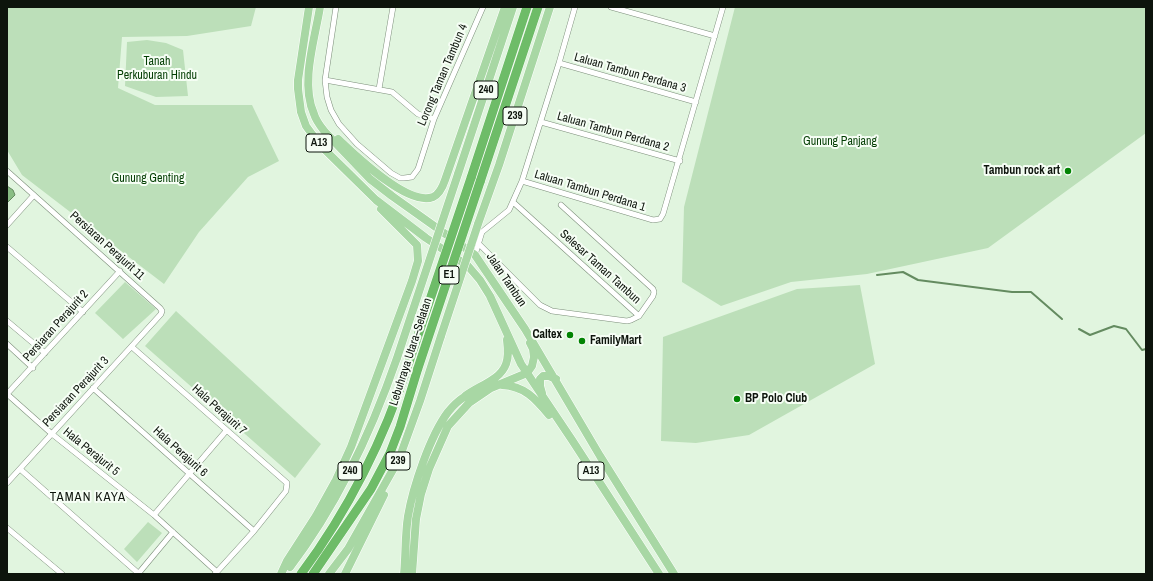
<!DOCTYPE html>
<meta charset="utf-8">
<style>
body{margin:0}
#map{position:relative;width:1153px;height:581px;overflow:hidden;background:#e1f5df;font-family:"Archivo Narrow",sans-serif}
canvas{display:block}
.frame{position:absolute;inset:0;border:8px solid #0d140c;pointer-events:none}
</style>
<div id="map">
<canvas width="1153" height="581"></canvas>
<div class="frame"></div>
</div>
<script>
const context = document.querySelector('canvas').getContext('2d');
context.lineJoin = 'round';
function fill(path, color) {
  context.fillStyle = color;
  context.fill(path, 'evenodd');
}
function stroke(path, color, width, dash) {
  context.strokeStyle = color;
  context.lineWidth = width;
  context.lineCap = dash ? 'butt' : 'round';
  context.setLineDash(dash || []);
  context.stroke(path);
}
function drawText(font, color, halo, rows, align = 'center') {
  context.font = font + ' "Archivo Narrow",sans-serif';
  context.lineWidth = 4;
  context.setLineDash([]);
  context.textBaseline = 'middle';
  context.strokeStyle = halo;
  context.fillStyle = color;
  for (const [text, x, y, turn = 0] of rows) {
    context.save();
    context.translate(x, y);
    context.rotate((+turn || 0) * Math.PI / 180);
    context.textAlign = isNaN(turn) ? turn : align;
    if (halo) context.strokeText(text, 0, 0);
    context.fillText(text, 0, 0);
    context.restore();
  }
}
fill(new Path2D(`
 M 7,7 L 256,7 L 251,26 L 187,36 L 122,37 L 118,88 L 155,105 L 252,105 L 279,161 L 248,177 L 199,232 L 164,284 L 22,175 L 7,150 Z
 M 735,7 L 1146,7 L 1146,133 L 988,248 L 867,274 L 791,282 L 721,306 L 682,282 L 684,207 Z
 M 147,40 L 166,43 L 183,50 L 188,96 L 156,97 L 125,86 L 127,42 Z
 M 125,282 L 156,309 L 123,339 L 95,313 Z
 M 860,285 L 875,364 L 749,435 L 696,443 L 661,441 L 663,337 L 797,289 Z
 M 176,311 L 321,444 L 295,478 L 145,346 Z
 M 148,522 L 162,533 L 137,562 L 124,549 Z`), '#bcdfb9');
const water = new Path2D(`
 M 7,186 L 13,190 L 15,195 L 7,203 Z`);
fill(water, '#89be84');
stroke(water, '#648b60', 1);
stroke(new Path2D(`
 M 877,275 L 903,272 L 918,280 L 1012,292 L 1031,292 L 1062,319
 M 1079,329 L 1090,335 L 1114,326 L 1126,329 L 1142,350 L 1146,349`), '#648b60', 2);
const minor = new Path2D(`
 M 336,7 L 325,80 L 327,97 L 331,110 L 339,124 L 357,144 L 391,173 L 400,178 L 404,178 L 412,177 L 418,169 L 434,119 L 483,7
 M 611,7 L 715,36
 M 559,63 L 696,102
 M 325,80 L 392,92 L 418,114 L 434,119
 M 379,89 L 393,7
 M 541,122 L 680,161
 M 7,171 L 160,308 L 162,311 L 161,314 L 7,483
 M 522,181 L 653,220 L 660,219 L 663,214 L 723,7
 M 561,205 L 653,289 L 654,292 L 653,296 L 639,316
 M 7,225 L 34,195
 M 478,243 L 540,305 L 552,311 L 627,321 L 631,320 L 639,316 L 513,202
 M 7,247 L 83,312
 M 475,255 L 482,232 L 509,210 L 522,181 L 559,63 L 575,7
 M 7,321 L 45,353
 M 7,344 L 33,368
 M 132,347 L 287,483 L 286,491 L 254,531 L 215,574
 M 93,388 L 254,531
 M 7,394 L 52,434 L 154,515 L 217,572
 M 7,394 L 120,271
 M 20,469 L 138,573
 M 154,515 L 226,431
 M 7,528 L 62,574
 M 138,574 L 173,532`);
const primary = new Path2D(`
 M 309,7 L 298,80 L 298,89 L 301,112 L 306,126 L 320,145 L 376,200 L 426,238 L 468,266 L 480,280 L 490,296 L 521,364 L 572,440 L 659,574
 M 320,7 C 315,39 300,83 314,114 C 316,121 321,127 325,132 L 370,179 L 392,196 L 475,255 L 525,329 L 600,456 L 674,574
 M 338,139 C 355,155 408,207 433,197 C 440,194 443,186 445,180 L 505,7
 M 458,174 L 513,7
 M 478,224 L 499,165 L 550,7
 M 502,385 C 524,386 535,398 549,415
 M 542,393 L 540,386 L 540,379 L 543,376 L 549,376 L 556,379
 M 290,567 C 338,504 371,433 397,358
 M 281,574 L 287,561 L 316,516 L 336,480 L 351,447 L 412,281 L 418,261 L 417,245 L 381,209
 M 329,574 L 348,549 L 399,459 L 420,401 L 441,336
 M 345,574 L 384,495
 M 404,574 C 406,555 405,535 408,516 C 413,487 430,436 448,412 C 452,407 458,401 464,397 C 477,386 500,381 506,364 C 509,356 508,348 507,340
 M 412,574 L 416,519 L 421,494 L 429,469 L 448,426 L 469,403 L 491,388 L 527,373 L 532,366 L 534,357 L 533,349 L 530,343`);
const motorway = new Path2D(`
 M 471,178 L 527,7
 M 480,182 L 538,7
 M 301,574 C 350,508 384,440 409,362
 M 313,574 L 371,489 L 390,453 L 400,427 L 418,368`);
stroke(minor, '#7c8e7a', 6);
stroke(primary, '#fff', 9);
stroke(motorway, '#fff', 10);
stroke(minor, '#fff', 5);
stroke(primary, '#a8d7a4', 8);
stroke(motorway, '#6ebc68', 9);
const primaryBridge = new Path2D(`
 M 441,336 L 478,224
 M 397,358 L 458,174`);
const motorwayBridge = new Path2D(`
 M 409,362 L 471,178
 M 418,368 L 480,182`);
stroke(primaryBridge, '#fff', 9, []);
stroke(motorwayBridge, '#fff', 10, []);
stroke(primaryBridge, '#a8d7a4', 8);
stroke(motorwayBridge, '#6ebc68', 9);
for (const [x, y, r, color] of [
 [1068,171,4,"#028403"],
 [570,335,4,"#028403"],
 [582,341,4,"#028403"],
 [737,399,4,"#028403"]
]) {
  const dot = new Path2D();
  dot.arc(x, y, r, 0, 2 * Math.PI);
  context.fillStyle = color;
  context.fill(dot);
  stroke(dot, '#f6fef5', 1.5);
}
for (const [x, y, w] of [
 [486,90,24],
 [515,116,24],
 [319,143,26],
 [449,275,20],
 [398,461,24],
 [350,471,24],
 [591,471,26]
]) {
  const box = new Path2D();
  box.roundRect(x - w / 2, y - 9, w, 18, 3);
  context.fillStyle = '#f6fef5';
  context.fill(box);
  stroke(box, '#0d140c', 1);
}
drawText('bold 11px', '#0d140c', null, [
 ["240",486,90],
 ["239",515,116],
 ["A13",319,143],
 ["E1",449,275],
 ["239",398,461],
 ["240",350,471],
 ["A13",591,471]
]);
drawText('12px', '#033d03', '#f6fef5', [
 ["Tanah",157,62],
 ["Perkuburan Hindu",157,76],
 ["Gunung Panjang",840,142],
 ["Gunung Genting",148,179]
]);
drawText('12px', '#0d140c', '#f6fef5', [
 ["Laluan Tambun Perdana 3",630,73,16],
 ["Lorong Taman Tambun 4",443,75,-67],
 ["Laluan Tambun Perdana 2",613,132,16],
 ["Laluan Tambun Perdana 1",590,191,17],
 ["Persiaran Perajurit 11",107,246,42],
 ["Selesar Taman Tambun",600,267,42],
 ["Jalan Tambun",506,280,56],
 ["Persiaran Perajurit 2",56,326,-48],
 ["Lebuhraya Utara–Selatan",411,352,-72],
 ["Persiaran Perajurit 3",76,392,-47],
 ["Hala Perajurit 7",219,410,42],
 ["Hala Perajurit 5",91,452,39],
 ["Hala Perajurit 6",180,452,42]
]);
drawText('bold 12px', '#0d140c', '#f6fef5', [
 ["Tambun rock art",1060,171],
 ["Caltex",562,335],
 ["FamilyMart",590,341,"left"],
 ["BP Polo Club",745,399,"left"]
], 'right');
context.letterSpacing = '1px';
drawText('13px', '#0d140c', '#f6fef5', [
 ["TAMAN KAYA",88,498]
]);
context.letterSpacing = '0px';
</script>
